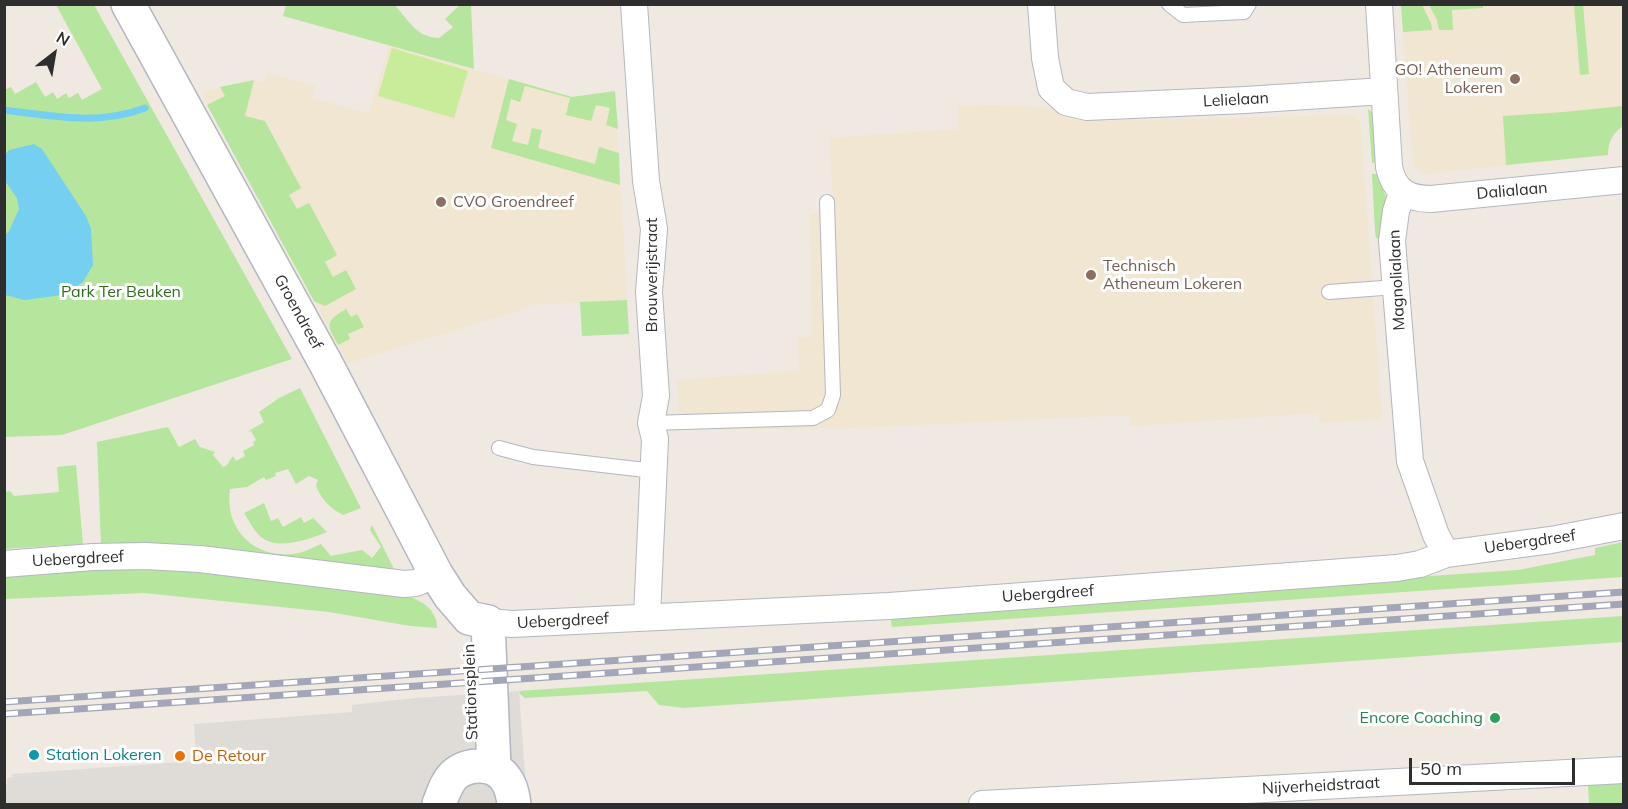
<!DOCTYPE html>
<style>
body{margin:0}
#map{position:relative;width:1628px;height:809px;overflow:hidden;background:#efe9e1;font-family:Mulish,sans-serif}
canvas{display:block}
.frame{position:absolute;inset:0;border:6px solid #2e2e2e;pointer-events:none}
.north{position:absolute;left:24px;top:24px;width:60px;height:60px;-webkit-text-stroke:4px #fff;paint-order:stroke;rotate:31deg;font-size:16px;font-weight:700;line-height:24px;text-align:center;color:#2e2e2e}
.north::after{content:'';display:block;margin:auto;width:21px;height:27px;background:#2e2e2e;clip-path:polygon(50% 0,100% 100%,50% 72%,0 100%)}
.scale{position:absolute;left:1409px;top:758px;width:166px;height:27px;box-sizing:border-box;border:3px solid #2e2e2e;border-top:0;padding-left:8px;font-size:18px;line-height:21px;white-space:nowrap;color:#2e2e2e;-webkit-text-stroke:4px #fff;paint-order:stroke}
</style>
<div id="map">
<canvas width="1628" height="809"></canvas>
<div class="frame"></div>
<div class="north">N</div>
<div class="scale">50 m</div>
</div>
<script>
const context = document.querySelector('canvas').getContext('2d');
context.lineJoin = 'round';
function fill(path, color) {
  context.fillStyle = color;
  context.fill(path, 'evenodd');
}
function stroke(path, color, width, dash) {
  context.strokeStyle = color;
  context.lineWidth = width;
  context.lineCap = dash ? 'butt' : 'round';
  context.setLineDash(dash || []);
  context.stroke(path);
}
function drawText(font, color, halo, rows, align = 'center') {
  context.font = font + ' Mulish,sans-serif';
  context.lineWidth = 6;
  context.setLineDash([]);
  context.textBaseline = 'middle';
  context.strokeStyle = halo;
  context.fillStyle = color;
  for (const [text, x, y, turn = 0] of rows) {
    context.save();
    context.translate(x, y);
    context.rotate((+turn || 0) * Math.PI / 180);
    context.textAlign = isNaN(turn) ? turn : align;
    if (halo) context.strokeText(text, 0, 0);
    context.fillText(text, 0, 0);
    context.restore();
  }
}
fill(new Path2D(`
 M 1401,5 L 1623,5 L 1623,126 L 1616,132 L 1609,143 L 1608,155 L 1423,174 L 1413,165 Z
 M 389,46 L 572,97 L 615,91 L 627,300 L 528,305 L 527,308 L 348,363 L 201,92 L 254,80 L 265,83 L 268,73 L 315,86 L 312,98 L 369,113 Z
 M 992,105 L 1045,107 L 1064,115 L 1103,121 L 1353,115 L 1360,121 L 1382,419 L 1320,423 L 1318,413 L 1131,426 L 1129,415 L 851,428 L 680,430 L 677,380 L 799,371 L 798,338 L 812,336 L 810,214 L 834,211 L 829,138 L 958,129 L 958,106 Z`), '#f0e6d1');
fill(new Path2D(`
 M 56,5 L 94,5 L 292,359 L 62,435 L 5,437 L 4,90 L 11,87 L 15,94 L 36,82 L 45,97 L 53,92 L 57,99 L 66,93 L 69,98 L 78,93 L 82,100 L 102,89 Z
 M 286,5 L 395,5 C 409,21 416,37 439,38 L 453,27 L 445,19 L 460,5 L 471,5 L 474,69 L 283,16 Z
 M 1401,5 L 1422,5 L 1431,23 L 1432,30 L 1403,32 Z
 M 1429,5 L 1483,5 L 1483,8 L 1452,10 L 1453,30 L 1439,30 L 1437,20 Z
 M 1574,5 L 1583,5 L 1589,74 L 1580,75 Z
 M 509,79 L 572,97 L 615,91 L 618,129 L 606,125 L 610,108 L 596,105 L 591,121 L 566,115 L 570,98 L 525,86 L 520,102 L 511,99 L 506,120 L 517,124 L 512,141 L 528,145 L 532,128 L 542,130 L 538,148 L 595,164 L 599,147 L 619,153 L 620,185 L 491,148 Z
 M 254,80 L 245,116 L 265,121 L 301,188 L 289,195 L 297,209 L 309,203 L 337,255 L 325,262 L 333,277 L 346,270 L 356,289 L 325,306 L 314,301 L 207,105 L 225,96 L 220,87 Z
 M 1622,106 L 1623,126 C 1612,134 1608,142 1608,155 L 1506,165 L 1503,116 L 1564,112 Z
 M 1368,109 L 1373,113 L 1377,162 L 1372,163 Z
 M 1372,174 L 1379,174 L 1380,181 L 1387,200 L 1381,240 L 1376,238 L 1375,232 Z
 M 627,300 L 629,334 L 582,336 L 580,302 Z
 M 346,309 L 351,317 L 357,314 L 364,327 L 348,334 L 350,339 L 338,345 C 327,325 324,322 346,309 Z
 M 300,388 L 361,508 L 343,515 C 330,508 322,500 316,486 L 318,480 L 309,476 L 296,484 L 288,469 L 275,473 L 276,476 L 266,480 L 264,477 L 247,487 L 230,489 C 224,531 256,561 299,553 C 306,551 314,547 321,544 L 331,556 L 362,550 L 372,558 L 381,547 L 370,530 L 372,525 L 394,569 L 172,544 L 101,545 L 97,442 L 168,427 L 179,447 L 195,439 L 200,447 L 215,452 L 213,455 L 223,467 L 227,465 L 233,456 L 236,461 L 245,456 L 243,451 L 254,445 L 253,442 L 256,440 L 251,431 L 247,432 L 264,422 L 259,412 L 279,398 Z
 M 76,465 L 83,544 L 5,549 L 5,492 L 10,491 L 14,496 L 59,492 L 57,467 Z
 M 264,503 L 271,521 L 278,518 L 283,527 L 301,517 L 304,523 L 313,518 L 327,532 C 310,539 278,551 261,537 C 254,531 249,521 244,513 Z
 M 1623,542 L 1623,577 L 892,627 L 890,613 L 1518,570 L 1595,555 L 1595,548 Z
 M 120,566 L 194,571 L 364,590 L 413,598 L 423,603 L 431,610 L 436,619 L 437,628 L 410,626 L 329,612 L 144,593 L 5,599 L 5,573 Z
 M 1623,616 L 1623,642 L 684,708 L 659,705 L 647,691 L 525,698 L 520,694 L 519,691 Z
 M 1623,782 L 1623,804 L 1568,804 L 1589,803 L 1588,784 Z`), '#b6e59e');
fill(new Path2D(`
 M 392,48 L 468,71 L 454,118 L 378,96 Z`), '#c9ec9a');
fill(new Path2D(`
 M 519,691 L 527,804 L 5,804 L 5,785 L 7,785 L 7,778 L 13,777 L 12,774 L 196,761 L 194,724 L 352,712 L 352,705 L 415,698 Z`), '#dfdcd8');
fill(new Path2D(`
 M 34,144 L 42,149 L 86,216 L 91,229 L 93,265 L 83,282 L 63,295 L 24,300 L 5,295 L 5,236 L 9,231 L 19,209 L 17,198 L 5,181 L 5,155 L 9,150 Z`), '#75cff0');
stroke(new Path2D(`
 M 4,110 C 54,116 97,126 145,108`), '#75cff0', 7);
const lane = new Path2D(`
 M 1169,4 L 1183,15 L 1244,12 L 1249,4
 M 1329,292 L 1396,287
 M 651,423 L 813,418 L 828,410 L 833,395 L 827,202
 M 499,448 L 533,457 L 654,471`);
const street = new Path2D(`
 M 634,4 L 646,181 L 654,229 L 649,292 L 656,396 L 651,423 L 655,439 L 647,617
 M 1041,4 L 1045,58 L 1051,88 L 1066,102 L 1087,107 L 1245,100 L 1384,91
 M 1379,4 L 1389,167 C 1394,191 1408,199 1431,199 L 1624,180
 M 1402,193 L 1396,211 L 1392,241 L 1410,461 L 1436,535 L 1446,554
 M 4,564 L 93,557 L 146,556 L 200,559 L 404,584 L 416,583 L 436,574
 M 488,622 L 512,624 L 889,606 L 1397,568 L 1420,564 L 1446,554 L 1551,540 L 1624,526
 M 982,804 L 1624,770`);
const secondary = new Path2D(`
 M 128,4 L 325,362 L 436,574 L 450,596 L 469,618
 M 469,618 L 488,622 L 494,768
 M 439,804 C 443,794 446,783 454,775 C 468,763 494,762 505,778 C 511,785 513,795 514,804`);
stroke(lane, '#b4b7c1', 16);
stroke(street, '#b4b7c1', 28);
stroke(secondary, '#b4b7c1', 36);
stroke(lane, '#fff', 14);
stroke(street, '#fff', 26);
stroke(secondary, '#fff', 33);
const rail = new Path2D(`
 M 4,702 L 1624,592
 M 4,714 L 1624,604`);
stroke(rail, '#a3a6b8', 7);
stroke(rail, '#fff', 4.5, [14]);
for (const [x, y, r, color] of [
 [1515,79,6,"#8d6e63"],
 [441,202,6,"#8d6e63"],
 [1091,275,6,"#8d6e63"],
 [1495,718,6,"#2e9e5b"],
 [34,755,6,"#0f9aa8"],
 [180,756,6,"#e8710a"]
]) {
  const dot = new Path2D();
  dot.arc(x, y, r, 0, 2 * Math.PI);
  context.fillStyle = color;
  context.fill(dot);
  stroke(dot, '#fff', 2);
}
drawText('16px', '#785e54', '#fff', [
 ["GO! Atheneum",1503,70,"right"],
 ["Lokeren",1503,88,"right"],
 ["CVO Groendreef",453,202],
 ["Technisch",1103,266],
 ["Atheneum Lokeren",1103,284]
], 'left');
drawText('16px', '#2e2e2e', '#fff', [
 ["Lelielaan",1236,100,-3],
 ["Dalialaan",1512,191,-5],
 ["Brouwerijstraat",652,275,-90],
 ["Magnolialaan",1397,280,-93],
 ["Groendreef",298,312,61],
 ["Uebergdreef",1530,542,-8],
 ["Uebergdreef",78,559,-3],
 ["Uebergdreef",1048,594,-4],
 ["Uebergdreef",563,621,-3],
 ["Stationsplein",471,692,-92],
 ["Nijverheidstraat",1321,786,-3]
]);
drawText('16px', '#2c6e1b', '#fff', [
 ["Park Ter Beuken",121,292]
]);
drawText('16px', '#27864d', '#fff', [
 ["Encore Coaching",1483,718]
], 'right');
drawText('16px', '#0d838f', '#fff', [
 ["Station Lokeren",46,755]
], 'left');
drawText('16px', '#c56008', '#fff', [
 ["De Retour",192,756]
], 'left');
</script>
